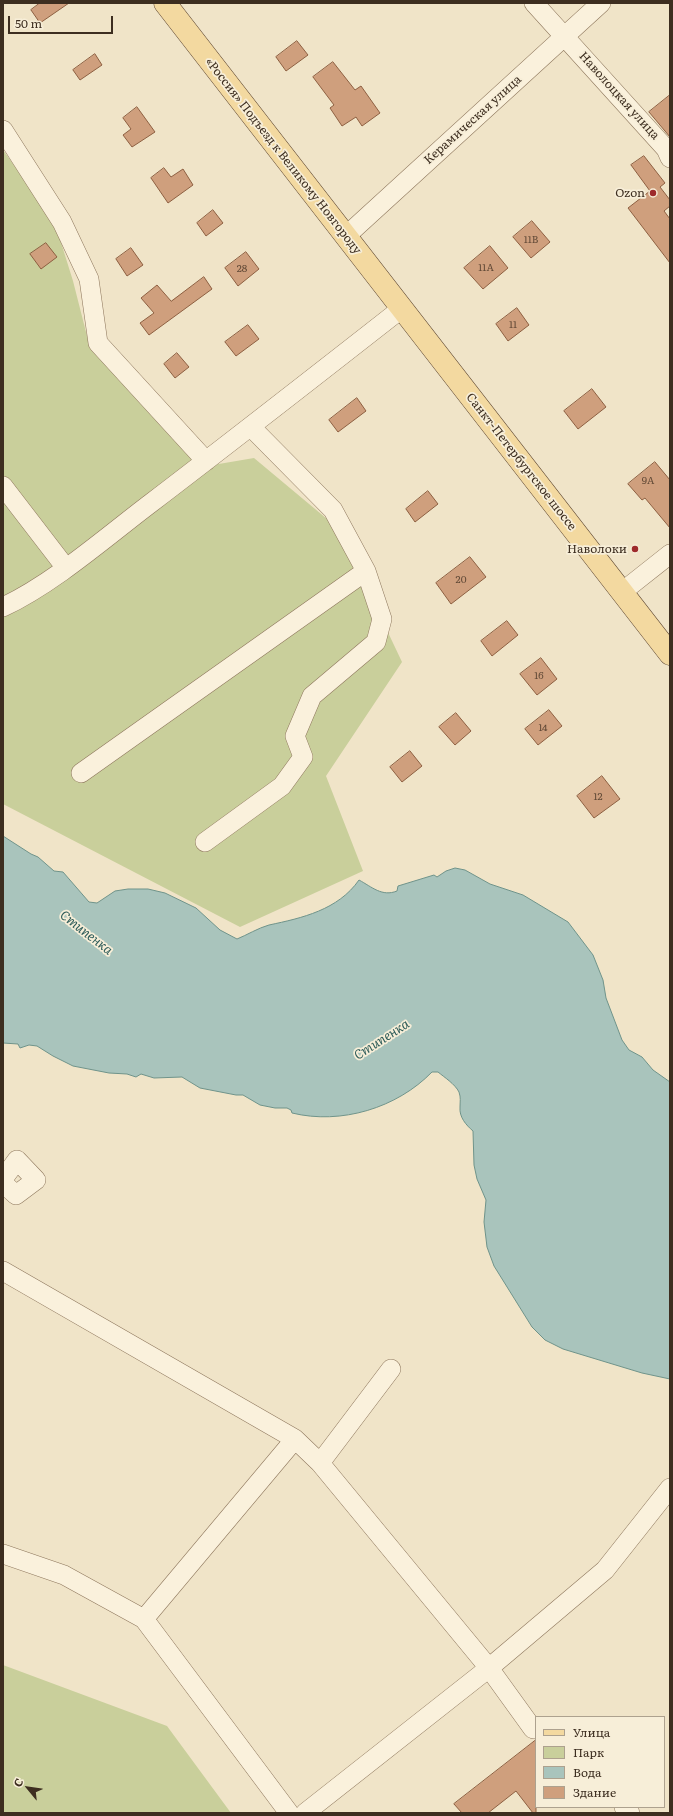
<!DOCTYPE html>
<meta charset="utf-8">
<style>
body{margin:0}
#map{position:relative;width:673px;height:1816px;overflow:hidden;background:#f0e4c8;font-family:Literata,serif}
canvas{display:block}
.frame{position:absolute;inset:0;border:4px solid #3d2e20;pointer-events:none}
.legend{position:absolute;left:535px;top:1716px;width:130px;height:92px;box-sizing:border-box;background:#f7eed8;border:1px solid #ada18e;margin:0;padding:5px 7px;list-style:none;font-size:12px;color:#3d2e20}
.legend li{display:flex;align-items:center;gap:8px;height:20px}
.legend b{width:20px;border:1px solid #ada18e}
.north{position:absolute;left:8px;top:1768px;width:40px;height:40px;-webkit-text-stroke:3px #f7eed8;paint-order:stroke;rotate:299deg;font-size:11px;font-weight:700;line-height:16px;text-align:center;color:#3d2e20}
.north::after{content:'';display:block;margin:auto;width:14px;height:18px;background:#3d2e20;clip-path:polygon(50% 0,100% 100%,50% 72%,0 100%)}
.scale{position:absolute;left:8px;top:16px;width:105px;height:18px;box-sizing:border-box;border:2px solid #3d2e20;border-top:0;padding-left:5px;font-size:12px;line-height:14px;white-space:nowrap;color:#3d2e20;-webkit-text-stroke:3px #f7eed8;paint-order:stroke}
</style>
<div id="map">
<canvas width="673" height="1816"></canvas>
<div class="frame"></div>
<ul class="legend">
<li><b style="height:5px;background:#f3d9a0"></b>Улица</li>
<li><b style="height:11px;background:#c9cf9b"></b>Парк</li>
<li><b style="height:11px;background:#a9c4bc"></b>Вода</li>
<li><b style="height:11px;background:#cf9f7d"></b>Здание</li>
</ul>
<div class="north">С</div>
<div class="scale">50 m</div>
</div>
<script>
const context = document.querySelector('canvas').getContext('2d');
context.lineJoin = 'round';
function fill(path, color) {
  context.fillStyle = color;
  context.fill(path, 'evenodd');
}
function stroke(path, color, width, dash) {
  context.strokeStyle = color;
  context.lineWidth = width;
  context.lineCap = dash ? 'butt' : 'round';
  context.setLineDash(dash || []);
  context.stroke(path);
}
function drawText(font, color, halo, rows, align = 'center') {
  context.font = font + ' Literata,serif';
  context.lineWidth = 3.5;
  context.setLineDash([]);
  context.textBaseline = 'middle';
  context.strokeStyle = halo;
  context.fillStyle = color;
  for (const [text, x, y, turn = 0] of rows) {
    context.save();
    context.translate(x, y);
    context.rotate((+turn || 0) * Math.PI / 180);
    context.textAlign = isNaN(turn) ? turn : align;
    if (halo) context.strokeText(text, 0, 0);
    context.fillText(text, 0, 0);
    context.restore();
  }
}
fill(new Path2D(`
 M 3,150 L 54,220 L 73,281 L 87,336 L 207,466 L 254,458 L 339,529 L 402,662 L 326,776 L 363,871 L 240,927 L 3,804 Z
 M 3,1665 L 167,1726 L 231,1813 L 3,1813 Z`), '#c9cf9b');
const water = new Path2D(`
 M 3,836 L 31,854 L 38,857 L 54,871 L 63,872 L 89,902 L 97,903 L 115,891 L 128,889 L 148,889 L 165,893 L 196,908 L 220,930 L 237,939 C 247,935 258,928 269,925 C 302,918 338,910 359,880 C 372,887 382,897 397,891 L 398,886 L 434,875 L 437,877 L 446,871 L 455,868 L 465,870 L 490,884 L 523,895 L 568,922 L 593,955 L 603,980 L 606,998 L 622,1040 L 629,1050 L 642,1057 L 653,1070 L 670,1082 L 670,1379 L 642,1373 L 563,1349 L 545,1340 L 532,1327 L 494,1266 L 487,1247 L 484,1222 L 486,1200 L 477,1179 L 474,1165 L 473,1131 C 466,1125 459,1117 460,1107 C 460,1101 461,1098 459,1092 C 455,1084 444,1077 438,1072 L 432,1072 C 397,1108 341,1125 292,1113 L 291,1110 L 287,1108 L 275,1108 L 260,1105 L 243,1095 L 236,1095 L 200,1088 L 182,1077 L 154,1078 L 141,1074 L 136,1077 L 127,1074 L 109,1073 L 73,1066 L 53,1056 L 37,1046 L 29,1045 L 20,1048 L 18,1044 L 3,1043 Z`);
fill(water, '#a9c4bc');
stroke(water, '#6f938a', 1);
const building = new Path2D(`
 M 40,3 L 69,3 L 40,23 L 31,10 Z
 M 297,41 L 308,55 L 286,71 L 276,57 Z
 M 95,54 L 102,65 L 80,80 L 73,70 Z
 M 333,62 L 355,90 L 361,86 L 380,113 L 362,126 L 356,117 L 342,126 L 330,108 L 334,105 L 313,77 Z
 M 670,95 L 670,137 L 649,112 Z
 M 137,107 L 155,132 L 132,147 L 123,135 L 131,129 L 123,118 Z
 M 644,156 L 665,183 L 660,187 L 670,200 L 670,206 L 664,211 L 670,219 L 670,263 L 628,208 L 650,191 L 631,165 Z
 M 164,168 L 171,177 L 183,169 L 193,185 L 168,203 L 151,178 Z
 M 213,210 L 223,223 L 206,236 L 197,223 Z
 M 532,221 L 550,242 L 531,258 L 513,237 Z
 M 46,243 L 57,257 L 41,269 L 30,254 Z
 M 490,246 L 508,268 L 483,289 L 464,268 Z
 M 131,248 L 143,265 L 127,276 L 116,259 Z
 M 246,252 L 259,269 L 238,286 L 225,268 Z
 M 204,277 L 212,289 L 149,335 L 140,323 L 154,313 L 141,298 L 157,285 L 171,301 Z
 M 517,308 L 529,325 L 508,341 L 496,324 Z
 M 248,325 L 259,339 L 236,356 L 225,342 Z
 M 177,353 L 189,367 L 175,378 L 164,364 Z
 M 592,389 L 606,407 L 578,429 L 564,411 Z
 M 357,398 L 366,411 L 338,432 L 329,420 Z
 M 655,462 L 670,480 L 670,528 L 645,498 L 642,500 L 628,484 Z
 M 428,491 L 438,504 L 415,522 L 406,509 Z
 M 470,557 L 486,577 L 451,604 L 436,583 Z
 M 507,621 L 518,635 L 492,656 L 481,641 Z
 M 541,658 L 557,679 L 537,695 L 520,674 Z
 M 549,710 L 562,726 L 538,745 L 525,729 Z
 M 456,713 L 471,731 L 455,745 L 439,727 Z
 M 410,751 L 422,766 L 402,782 L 390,767 Z
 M 602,776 L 620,799 L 594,818 L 577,796 Z
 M 536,1740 L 536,1813 L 533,1813 L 516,1791 L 488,1813 L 462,1813 L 454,1804 Z`);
fill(building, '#cf9f7d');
stroke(building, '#8d5f41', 1);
const minor = new Path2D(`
 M 534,3 L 666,149 L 670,158
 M 3,130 L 62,222 L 89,279 L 98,343 L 206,461
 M 346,236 L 601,3
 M 3,486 L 66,568
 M 622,592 L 670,554
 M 3,607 C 54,583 106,537 151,503 C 235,439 318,374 401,309
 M 81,773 L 366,571
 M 205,842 L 282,786 L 303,757 L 295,736 L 312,696 L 376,642 L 382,619 L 366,571 L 333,510 L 251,427
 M 3,1179 L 17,1160 L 36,1180 L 16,1195 L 3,1183
 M 3,1271 L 295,1439 L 320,1463 L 489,1668 L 533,1729 L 536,1727
 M 320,1463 L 391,1369
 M 3,1554 L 64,1575 L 144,1619 L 289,1813
 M 144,1619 L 295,1439
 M 624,1807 L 630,1813
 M 305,1813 L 489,1668 L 605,1570 L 670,1488`);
const major = new Path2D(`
 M 165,3 L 670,654`);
stroke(minor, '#8d765c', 20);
stroke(major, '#5b4430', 23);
stroke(minor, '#faf1dc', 19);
stroke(major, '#f3d9a0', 22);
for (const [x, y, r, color] of [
 [653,193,4,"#9e2a2b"],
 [635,549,4,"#9e2a2b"]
]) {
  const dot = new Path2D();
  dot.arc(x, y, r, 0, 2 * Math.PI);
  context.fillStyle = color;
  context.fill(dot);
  stroke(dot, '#f7eed8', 1.5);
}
drawText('10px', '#624a37', null, [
 ["11В",531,240],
 ["11А",486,268],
 ["28",242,269],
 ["11",513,325],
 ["9А",648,481],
 ["20",461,580],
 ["16",539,676],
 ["14",543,728],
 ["12",598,797]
]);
drawText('12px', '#3d2e20', '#f7eed8', [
 ["Наволоцкая улица",619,96,48],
 ["Керамическая улица",473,120,-42],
 ["«Россия» Подъезд к Великому Новгороду",283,156,52],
 ["Санкт-Петербургское шоссе",521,462,52]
]);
drawText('12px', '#3d2e20', '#f7eed8', [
 ["Ozon",645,193],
 ["Наволоки",627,549]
], 'right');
drawText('italic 13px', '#2f5d5a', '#f7eed8', [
 ["Стипенка",86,933,38],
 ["Стипенка",382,1040,-33]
]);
</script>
